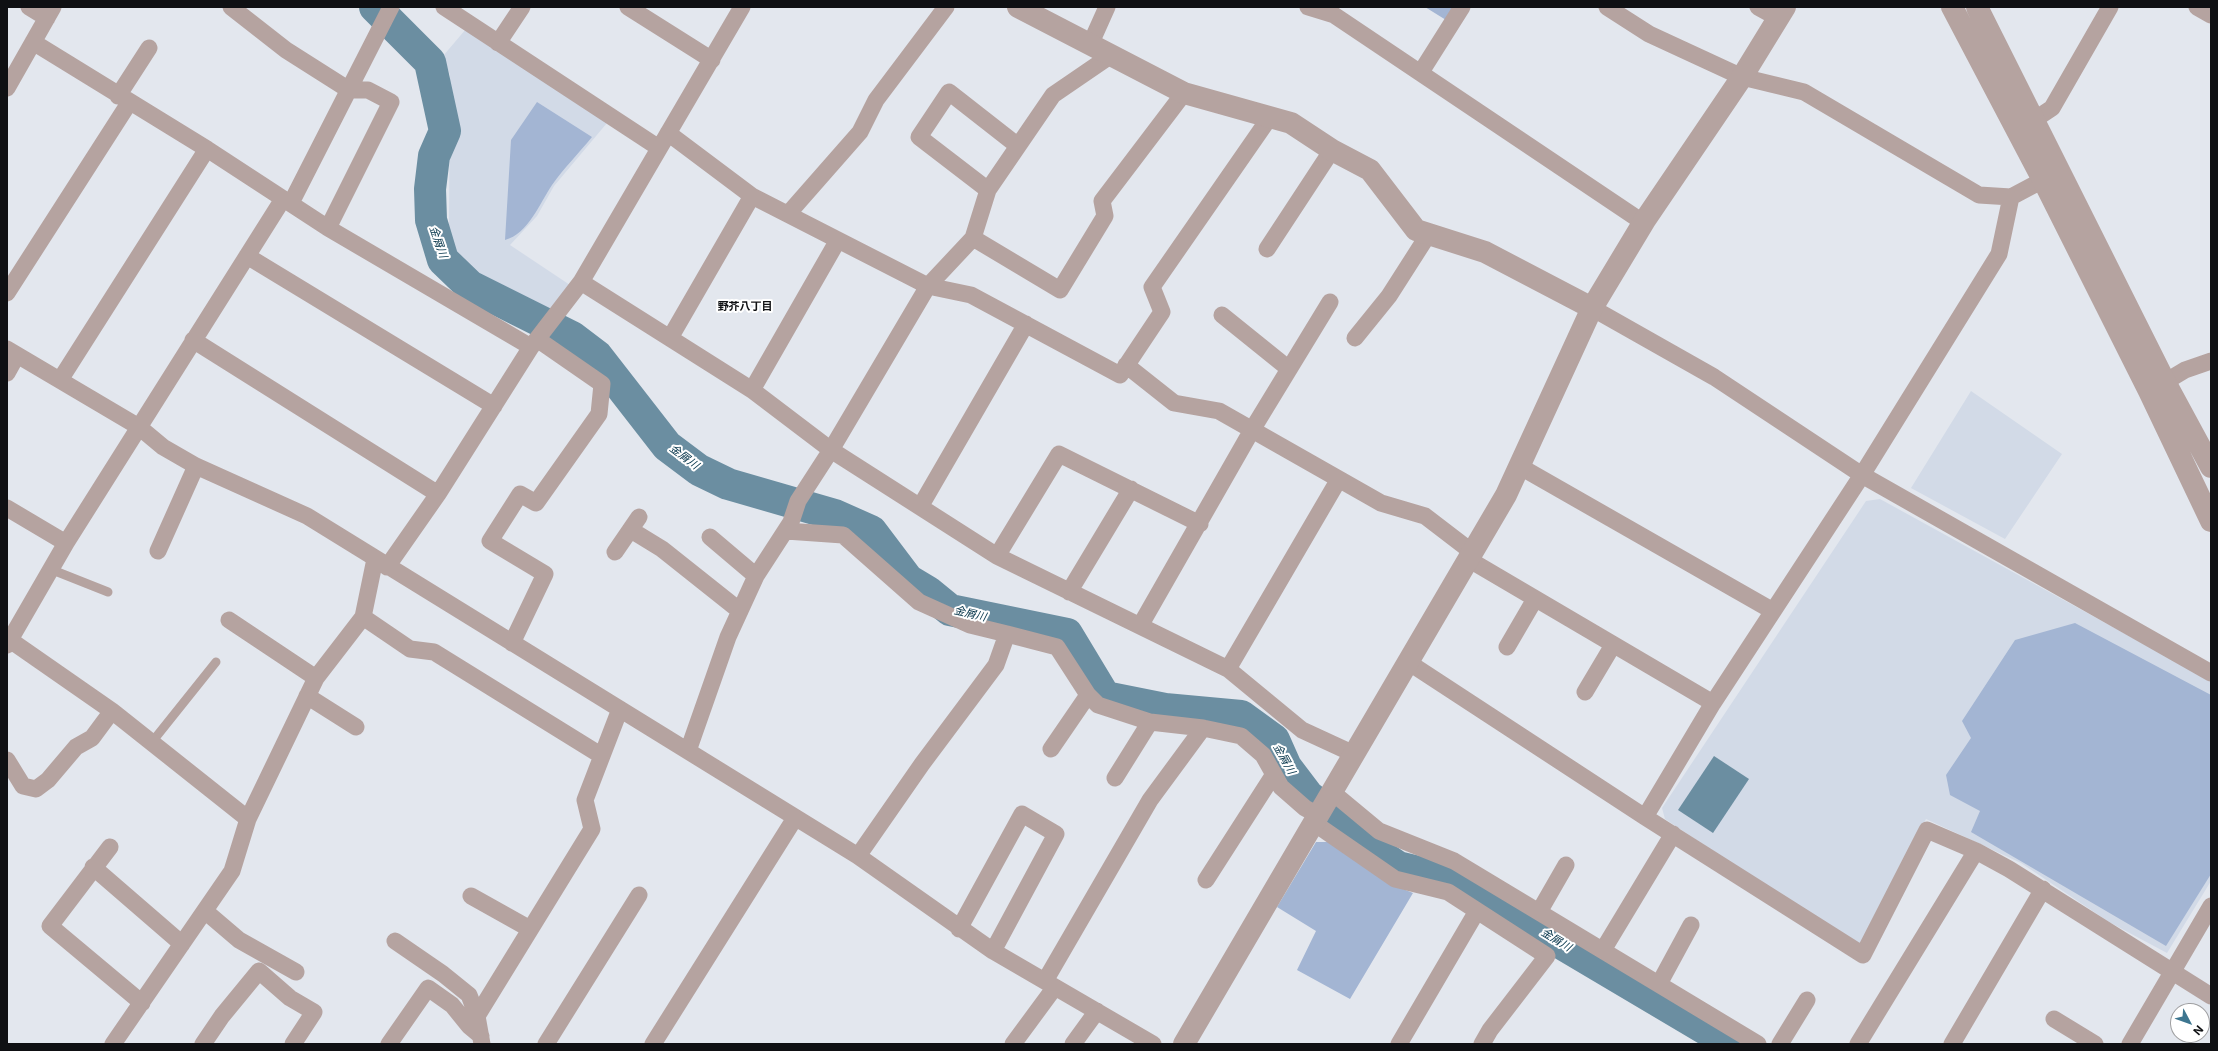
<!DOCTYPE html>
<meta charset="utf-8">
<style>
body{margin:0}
#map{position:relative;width:2218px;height:1051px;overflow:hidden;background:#e3e7ee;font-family:Inter,sans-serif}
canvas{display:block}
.frame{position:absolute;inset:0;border:8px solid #0f1013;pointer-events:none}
.north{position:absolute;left:2170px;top:1003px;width:40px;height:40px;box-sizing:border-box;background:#fff;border:1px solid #9f9fa1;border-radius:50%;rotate:131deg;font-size:11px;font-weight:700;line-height:16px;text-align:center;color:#0f1013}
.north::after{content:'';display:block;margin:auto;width:14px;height:18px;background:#3d7690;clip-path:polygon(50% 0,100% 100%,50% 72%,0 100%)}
</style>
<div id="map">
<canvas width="2218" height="1051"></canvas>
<div class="frame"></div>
<div class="north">N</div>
</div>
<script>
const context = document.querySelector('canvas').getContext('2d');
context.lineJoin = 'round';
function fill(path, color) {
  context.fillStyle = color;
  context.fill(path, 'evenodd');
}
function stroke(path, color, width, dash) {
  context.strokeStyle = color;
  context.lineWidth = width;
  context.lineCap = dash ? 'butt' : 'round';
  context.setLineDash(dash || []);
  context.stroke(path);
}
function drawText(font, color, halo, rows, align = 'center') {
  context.font = font + ' Inter,"Noto Sans JP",sans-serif';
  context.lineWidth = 4;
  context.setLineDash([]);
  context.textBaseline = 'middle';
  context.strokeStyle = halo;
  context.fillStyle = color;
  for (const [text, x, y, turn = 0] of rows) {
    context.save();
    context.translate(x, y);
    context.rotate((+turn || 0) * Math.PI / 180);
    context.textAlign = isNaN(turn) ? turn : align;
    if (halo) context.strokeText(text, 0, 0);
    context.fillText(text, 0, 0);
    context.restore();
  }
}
fill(new Path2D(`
 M 466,29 L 607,123 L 554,186 L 537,216 L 510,245 L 570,285 L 550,315 L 475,276 L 456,254 L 449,231 L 450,75 L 443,56 Z
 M 1971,391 L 2062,454 L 2005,539 L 1911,488 Z
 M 1880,499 L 2211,681 L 2211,881 L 2167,953 L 2109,922 L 2021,863 L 1926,819 L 1860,948 L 1665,819 L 1662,808 L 1866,501 Z`), '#d2dae7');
fill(new Path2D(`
 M 1425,7 L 1454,7 L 1446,20 Z
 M 537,102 L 592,137 C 579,153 564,168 552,185 C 540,203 528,234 505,240 L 511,140 Z
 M 2075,623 L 2211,695 L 2211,874 L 2166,946 L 1971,832 L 1980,811 L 1950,795 L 1946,775 L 1971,738 L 1962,721 L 2015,640 Z
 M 1316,842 L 1332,842 L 1393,885 L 1413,893 L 1350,999 L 1297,970 L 1316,931 L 1277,907 Z`), '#a3b5d3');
fill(new Path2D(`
 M 1714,756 L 1749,779 L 1713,833 L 1678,810 Z`), '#6b8ea1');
stroke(new Path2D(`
 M 375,7 L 430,62 L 445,131 L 434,156 L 430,189 L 431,220 L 443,260 L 470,286 L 572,337 L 597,356 L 667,446 L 699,470 L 728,484 L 835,515 L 871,531 L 908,580 L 928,592 L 950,610 L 1067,634 L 1105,697 L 1165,709 L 1241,716 L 1274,740 L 1286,767 L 1308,796 L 1332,814 L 1364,844 L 1398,867 L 1456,881 L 1731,1044`), '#6b8ea1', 32);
stroke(new Path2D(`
 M 50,569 L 108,592
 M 152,742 L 216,662`), '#b5a3a0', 9);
stroke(new Path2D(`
 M 29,7 L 47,18
 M 231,7 L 286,50 L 349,90 L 368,90 L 391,102 L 328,228
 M 444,7 L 659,148
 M 628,7 L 712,60
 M 1308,7 L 1334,15 L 1644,223
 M 1607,7 L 1649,34 L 1742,77 L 1804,92 L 1979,195 L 2011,197 L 2043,180
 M 1758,7 L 1778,18
 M 2197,7 L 2211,15
 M 33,42 L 207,149 L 328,228 L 531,347
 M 498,43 L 522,7
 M 1090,45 L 1107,7
 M 1421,72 L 1462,7
 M 7,88 L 53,7
 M 118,96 L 149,48
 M 2034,120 L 2052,108 L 2110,7
 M 668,133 L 752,196 L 928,286 L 971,295 L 1120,375 L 1162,312 L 1152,287 L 1270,117
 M 988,190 L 919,137 L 949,92 L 1018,146
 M 291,203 L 391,7
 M 788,214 L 860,132 L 876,100 L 946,7
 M 973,238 L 1060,290 L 1105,216 L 1102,201 L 1184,93
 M 1267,249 L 1332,150
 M 247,256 L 494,406
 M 581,282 L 752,390 L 831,450 L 997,556 L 1228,669 L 1302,730 L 1354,754
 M 7,293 L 129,103
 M 1592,308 L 1714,377 L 1862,475 L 2211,673
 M 1222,315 L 1289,369
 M 670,338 L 752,196
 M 1355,338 L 1389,296 L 1428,235
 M 193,340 L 438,494
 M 7,349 L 139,427 L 163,447 L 196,466 L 307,516 L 858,856 L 993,951 L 1153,1044
 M 1126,365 L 1174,403 L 1219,411 L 1381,503 L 1425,516 L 1472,552
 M 7,373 L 17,355
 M 60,380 L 207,149
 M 2155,388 L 2185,370 L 2211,361
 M 752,390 L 838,240
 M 1519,466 L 1773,611
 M 920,507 L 1026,324
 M 7,508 L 66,543
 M 631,530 L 662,549 L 740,611
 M 786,531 L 843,535 L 919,602 L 970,625 L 1007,634
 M 710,537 L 756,576
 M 158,551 L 196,466
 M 615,552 L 639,517
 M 997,556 L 1059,454 L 1200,524
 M 1468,559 L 1713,703
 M 387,567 L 438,494 L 531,347 L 581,282 L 742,7
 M 1069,592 L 1131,489
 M 363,617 L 410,649 L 434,652 L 602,756
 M 229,620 L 316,678
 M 1140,626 L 1252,430 L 1330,302
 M 10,640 L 112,711 L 248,819
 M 512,643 L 545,574 L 490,541 L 520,494 L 536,503 L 599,414 L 602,384 L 537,339
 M 7,645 L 66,543 L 283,199
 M 1507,647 L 1535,599
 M 1408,662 L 1645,817 L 1863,955 L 1927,830 L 1976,851 L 2009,869 L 2211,996
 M 1228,669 L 1339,479
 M 1585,692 L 1613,645
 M 1088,695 L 1098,705 L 1150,722 L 1115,778
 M 307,696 L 356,727
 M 1203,728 L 1241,736 L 1263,755 L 1281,787 L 1305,808 L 1318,815
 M 688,751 L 728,637 L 756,576 L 791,522 L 798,501 L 831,450 L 928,286 L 973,238 L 988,190 L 1053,95 L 1110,56
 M 7,760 L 23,786 L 36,789 L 48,780 L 76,747 L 92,738 L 112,711
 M 1332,792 L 1379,831 L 1454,861 L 1758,1044
 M 1645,817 L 1713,703 L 1862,475 L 1999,254 L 2011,197
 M 1314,823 L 1395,879 L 1448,892 L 1547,956 L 1490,1030 L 1482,1044
 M 110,847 L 50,926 L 142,1003
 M 858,856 L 922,764 L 996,665 L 1007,634 L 1057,647 L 1088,695 L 1051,749
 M 93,867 L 182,944
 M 1206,880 L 1274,774
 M 471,896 L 530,929
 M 205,911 L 239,940 L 296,972
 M 1539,912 L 1566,865
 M 959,929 L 1022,814 L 1056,834 L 993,951
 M 395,941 L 443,974 L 469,995 L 477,1016
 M 1603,950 L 1673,834
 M 1045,981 L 1150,800 L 1203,728 L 1150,722
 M 1659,984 L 1691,925
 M 2054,1019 L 2095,1044
 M 113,1044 L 232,871 L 248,819 L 316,678 L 363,617 L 375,559
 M 203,1044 L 222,1016 L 259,971 L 290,998 L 314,1012 L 293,1044
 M 389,1044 L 428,988 L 452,1005 L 469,1026 L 481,1036
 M 482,1044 L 477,1016 L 592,829 L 585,800 L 620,709
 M 546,1044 L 639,895
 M 653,1044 L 795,818
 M 1013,1044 L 1055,987
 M 1073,1044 L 1097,1011
 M 1399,1044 L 1477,911
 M 1780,1044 L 1807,1000
 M 1858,1044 L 1976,851
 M 1952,1044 L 2043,889
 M 2130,1044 L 2211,906`), '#b5a3a0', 17);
stroke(new Path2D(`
 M 1018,7 L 1184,93 L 1291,123 L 1332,150 L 1370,170 L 1416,230 L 1485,252 L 1592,308
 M 1952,7 L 2043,180 L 2149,391 L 2211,521
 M 1977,7 L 2165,382 L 2211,467
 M 1184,1044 L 1506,495 L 1592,308 L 1645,220 L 1742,77 L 1785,7`), '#b5a3a0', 22);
drawText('italic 11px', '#003147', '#fff', [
 ["金屑川",438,242,71],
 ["金屑川",684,457,37],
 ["金屑川",970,614,13],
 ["金屑川",1284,759,61],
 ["金屑川",1556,940,31]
]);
drawText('bold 11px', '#0f1013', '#fff', [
 ["野芥八丁目",745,307]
]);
</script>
